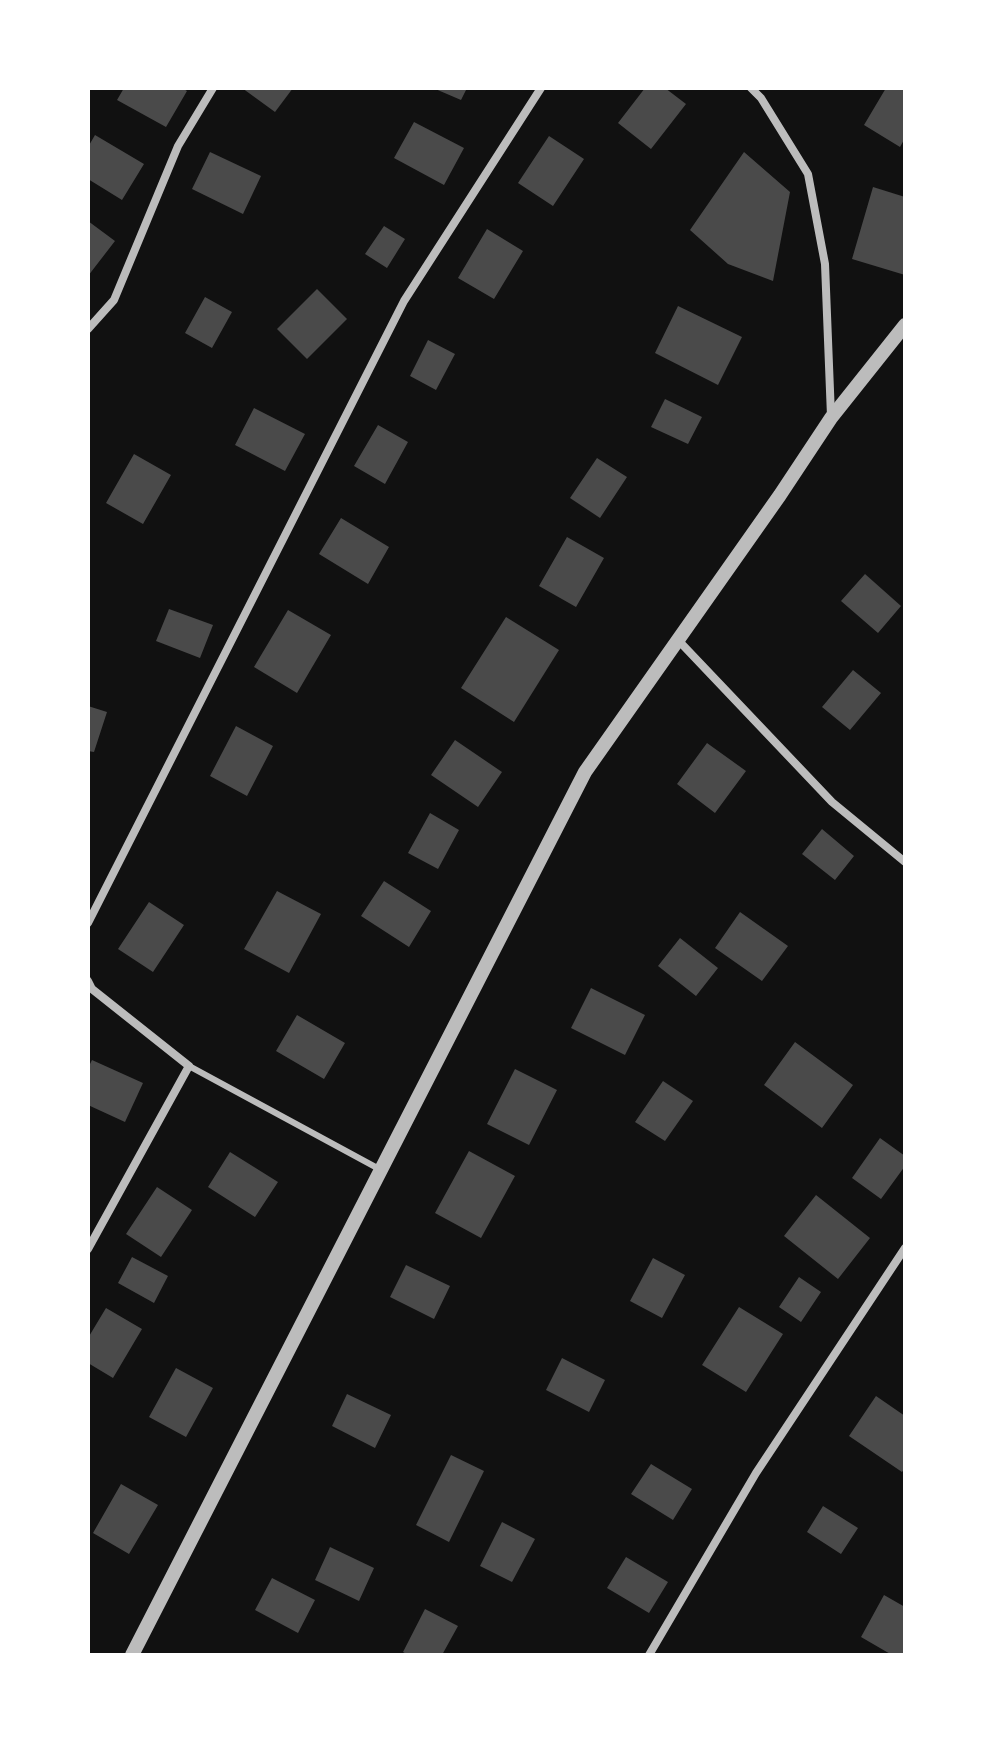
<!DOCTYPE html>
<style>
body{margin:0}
#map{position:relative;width:993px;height:1743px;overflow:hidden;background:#111;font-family:Manrope,sans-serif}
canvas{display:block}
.frame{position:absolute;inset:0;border:90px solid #fff;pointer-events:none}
</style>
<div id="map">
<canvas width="993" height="1743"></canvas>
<div class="frame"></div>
</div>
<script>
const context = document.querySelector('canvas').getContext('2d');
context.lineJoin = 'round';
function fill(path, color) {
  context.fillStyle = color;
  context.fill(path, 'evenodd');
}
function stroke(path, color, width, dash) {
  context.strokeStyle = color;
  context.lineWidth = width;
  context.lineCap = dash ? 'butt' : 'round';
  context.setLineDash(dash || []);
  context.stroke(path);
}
fill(new Path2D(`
 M 124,88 L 182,88 L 187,91 L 166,127 L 117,100 Z
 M 242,88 L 293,88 L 275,112 Z
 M 433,88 L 467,88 L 461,100 Z
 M 645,88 L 665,88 L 686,104 L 651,149 L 618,123 Z
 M 886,88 L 905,88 L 905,138 L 900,147 L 864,125 Z
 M 414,122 L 464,148 L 444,185 L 394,158 Z
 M 95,135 L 144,164 L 122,200 L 88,179 L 88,147 Z
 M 549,136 L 584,159 L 553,206 L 518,183 Z
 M 210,152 L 261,176 L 243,214 L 192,189 Z
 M 744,152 L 790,192 L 773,281 L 728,264 L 690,230 Z
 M 873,187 L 905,197 L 905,275 L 852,259 Z
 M 88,221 L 115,241 L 88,276 Z
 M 384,226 L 405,239 L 387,268 L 365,254 Z
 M 487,229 L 523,251 L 494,299 L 458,278 Z
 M 317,289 L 347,319 L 307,359 L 277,329 Z
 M 205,297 L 232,312 L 212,348 L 185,333 Z
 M 678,306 L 742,337 L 718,385 L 655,353 Z
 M 428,340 L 455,354 L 436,390 L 410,376 Z
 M 665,399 L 702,417 L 688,444 L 651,427 Z
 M 254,408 L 305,434 L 285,471 L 235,445 Z
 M 378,425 L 408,442 L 385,484 L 354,466 Z
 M 134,454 L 171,475 L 143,524 L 106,503 Z
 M 597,458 L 627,477 L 600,518 L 570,498 Z
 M 341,518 L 389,547 L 368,584 L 319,554 Z
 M 567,537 L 604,558 L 576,607 L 539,586 Z
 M 865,574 L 901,606 L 878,633 L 841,601 Z
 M 169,609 L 213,625 L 200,658 L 156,641 Z
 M 288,610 L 331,635 L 297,693 L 254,667 Z
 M 506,617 L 559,650 L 514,722 L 461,688 Z
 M 853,670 L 881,693 L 850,730 L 822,707 Z
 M 88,706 L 107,712 L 94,752 L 88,751 Z
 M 236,726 L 273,746 L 247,796 L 210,776 Z
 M 455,740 L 502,772 L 478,807 L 431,775 Z
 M 707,743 L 746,771 L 715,813 L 677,784 Z
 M 430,813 L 459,830 L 438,869 L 408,853 Z
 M 822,829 L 854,856 L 835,880 L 802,854 Z
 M 384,881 L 431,911 L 409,947 L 361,916 Z
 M 277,891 L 321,914 L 289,973 L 244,949 Z
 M 149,902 L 184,925 L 153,972 L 118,949 Z
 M 740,912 L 788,946 L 762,981 L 715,948 Z
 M 680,938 L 718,968 L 696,996 L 658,966 Z
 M 591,988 L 645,1015 L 625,1055 L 571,1028 Z
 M 297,1015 L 345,1043 L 324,1079 L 276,1051 Z
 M 795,1042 L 853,1085 L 822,1128 L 764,1085 Z
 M 92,1060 L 143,1083 L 125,1122 L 88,1105 L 88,1068 Z
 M 515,1069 L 557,1090 L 529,1145 L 487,1124 Z
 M 663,1081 L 693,1101 L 665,1141 L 635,1122 Z
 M 880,1138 L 905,1156 L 905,1166 L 881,1199 L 852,1178 Z
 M 469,1151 L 515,1176 L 481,1238 L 435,1213 Z
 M 230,1152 L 278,1182 L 255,1217 L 208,1187 Z
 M 157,1187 L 192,1210 L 161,1257 L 126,1234 Z
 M 816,1195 L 870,1238 L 838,1279 L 784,1236 Z
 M 132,1257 L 168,1276 L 154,1303 L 118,1283 Z
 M 653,1258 L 685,1275 L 662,1318 L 630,1301 Z
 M 406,1265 L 450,1286 L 434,1319 L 390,1297 Z
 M 799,1277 L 821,1292 L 801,1322 L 779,1307 Z
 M 739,1307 L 783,1334 L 746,1392 L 702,1365 Z
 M 106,1308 L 142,1329 L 113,1378 L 88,1363 L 88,1338 Z
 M 562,1358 L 605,1380 L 589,1412 L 546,1390 Z
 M 176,1368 L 213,1388 L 186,1437 L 149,1417 Z
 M 347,1394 L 391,1415 L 375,1448 L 332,1426 Z
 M 876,1396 L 905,1416 L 905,1468 L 902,1472 L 849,1436 Z
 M 451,1455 L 484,1471 L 449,1542 L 416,1525 Z
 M 651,1464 L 692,1489 L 673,1520 L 631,1494 Z
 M 121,1484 L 158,1505 L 129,1554 L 93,1533 Z
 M 823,1506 L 858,1528 L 841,1554 L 807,1532 Z
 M 502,1522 L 535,1539 L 512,1582 L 480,1566 Z
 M 330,1547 L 374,1568 L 359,1601 L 315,1580 Z
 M 626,1557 L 668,1582 L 649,1613 L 607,1588 Z
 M 272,1578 L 315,1600 L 298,1633 L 255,1610 Z
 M 884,1595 L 905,1607 L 905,1655 L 892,1655 L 861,1637 Z
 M 425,1609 L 458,1626 L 442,1655 L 408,1655 L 403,1652 Z`), '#4a4a4a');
stroke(new Path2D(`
 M 189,1066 L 381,1170`), '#bcbcbc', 6);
stroke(new Path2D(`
 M 751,88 L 761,98 L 808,174 L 825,264 L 831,416
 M 88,329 L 114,300 L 178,146 L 213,88
 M 678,640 L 832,802 L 905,862
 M 88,923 L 404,301 L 541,88
 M 88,981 L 92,989 L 189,1066 L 88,1249
 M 649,1655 L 756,1473 L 905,1248`), '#bcbcbc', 8);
stroke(new Path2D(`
 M 132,1655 L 585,772 L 780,495 L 831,418 L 905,325`), '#bcbcbc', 14);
</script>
